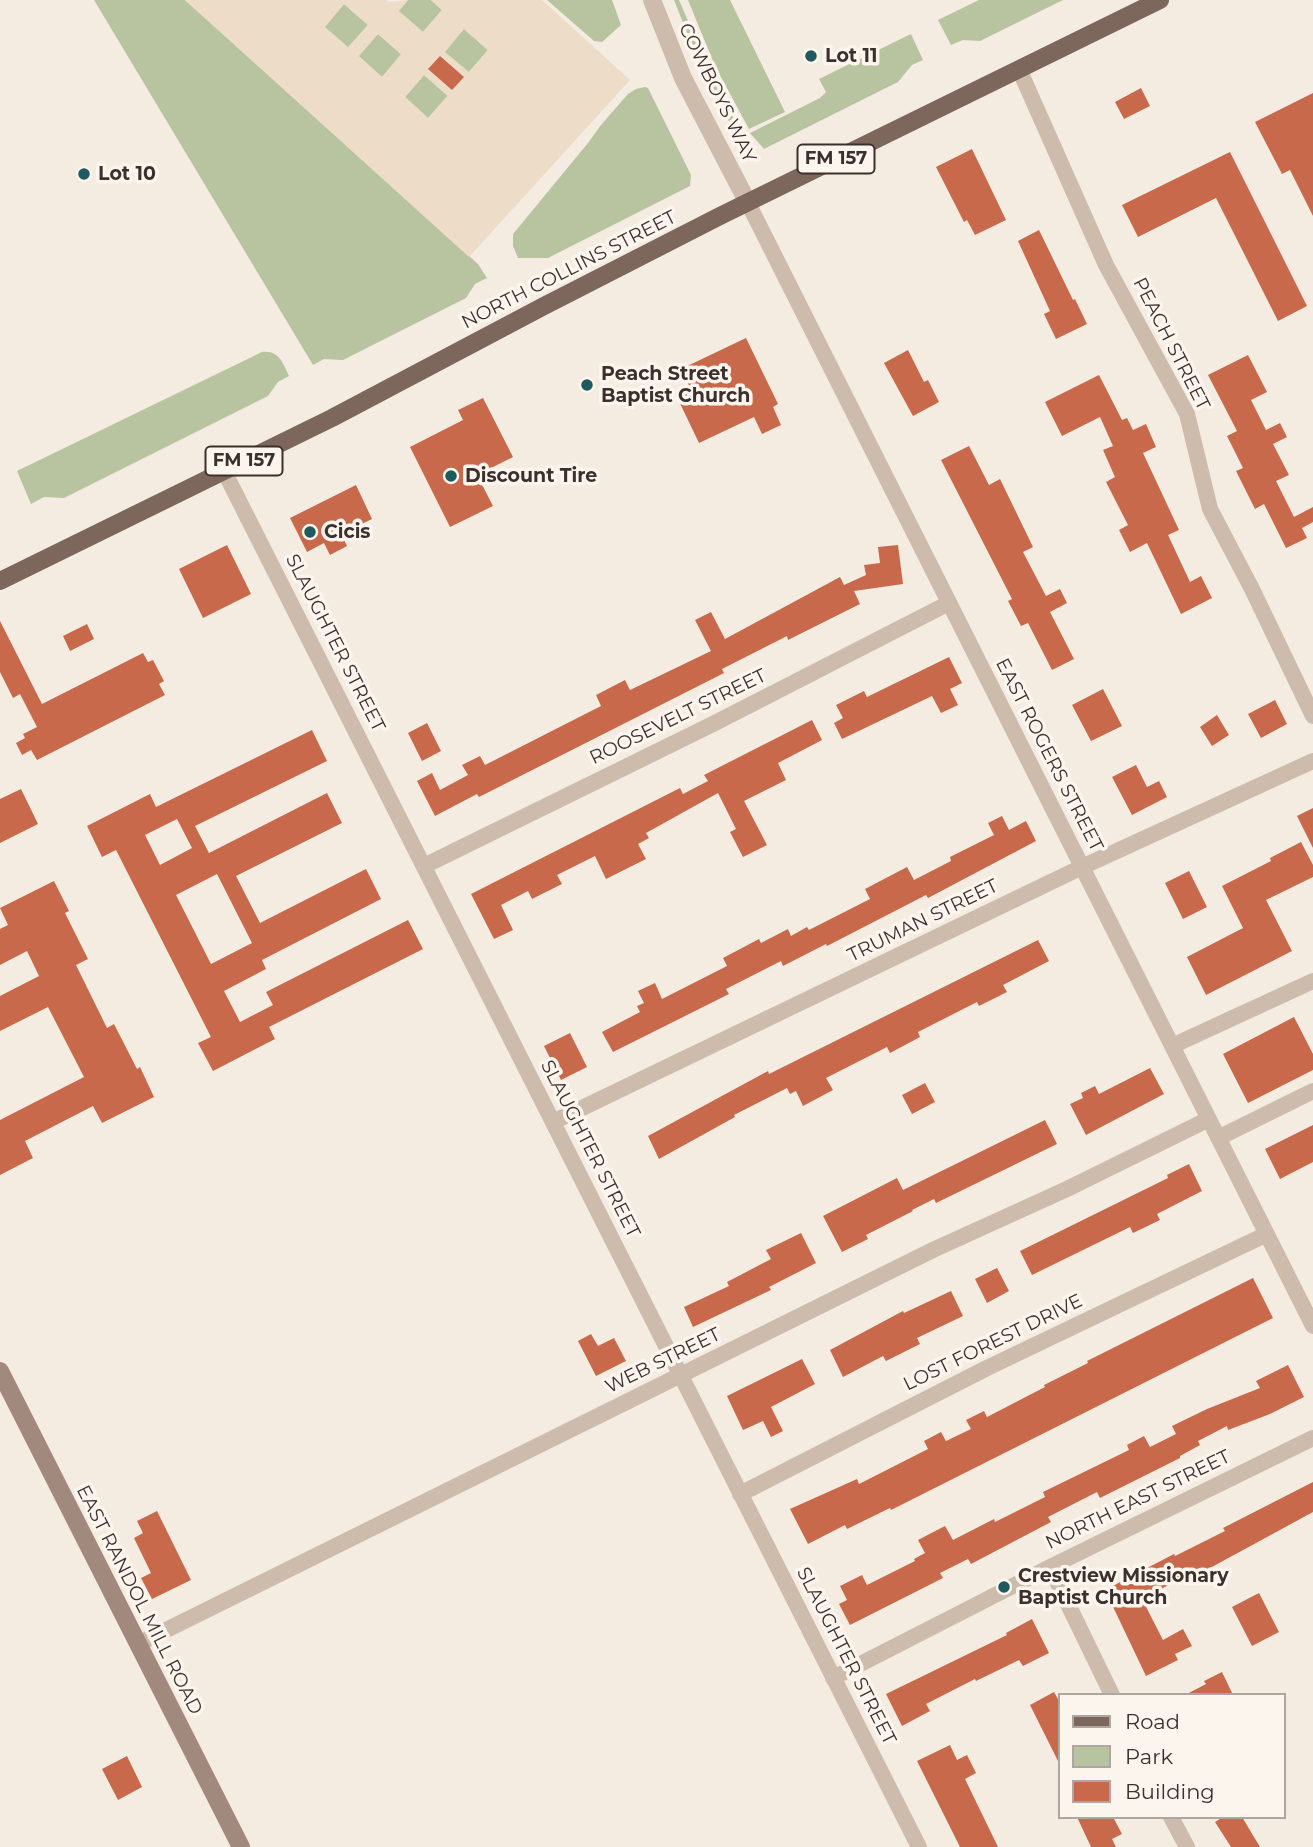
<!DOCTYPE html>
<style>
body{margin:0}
#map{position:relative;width:1313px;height:1847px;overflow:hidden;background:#f4ebe1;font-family:Montserrat,sans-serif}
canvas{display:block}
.legend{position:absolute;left:1058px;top:1693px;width:228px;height:126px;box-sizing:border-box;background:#fbf5ee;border:2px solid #aea6a0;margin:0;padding:9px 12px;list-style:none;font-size:21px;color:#3b302b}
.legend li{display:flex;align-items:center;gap:14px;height:35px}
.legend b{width:35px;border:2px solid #aea6a0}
</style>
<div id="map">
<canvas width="1313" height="1847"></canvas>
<ul class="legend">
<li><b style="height:9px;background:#7d675c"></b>Road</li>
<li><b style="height:19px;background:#b8c4a0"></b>Park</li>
<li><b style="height:19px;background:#c8694b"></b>Building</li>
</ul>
</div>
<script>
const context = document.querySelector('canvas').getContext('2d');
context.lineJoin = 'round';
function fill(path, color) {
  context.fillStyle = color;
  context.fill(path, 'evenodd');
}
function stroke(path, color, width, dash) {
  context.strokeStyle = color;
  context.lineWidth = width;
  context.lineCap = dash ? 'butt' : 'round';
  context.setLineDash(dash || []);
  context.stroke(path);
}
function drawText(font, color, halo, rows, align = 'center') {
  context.font = font + ' Montserrat,sans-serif';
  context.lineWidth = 7;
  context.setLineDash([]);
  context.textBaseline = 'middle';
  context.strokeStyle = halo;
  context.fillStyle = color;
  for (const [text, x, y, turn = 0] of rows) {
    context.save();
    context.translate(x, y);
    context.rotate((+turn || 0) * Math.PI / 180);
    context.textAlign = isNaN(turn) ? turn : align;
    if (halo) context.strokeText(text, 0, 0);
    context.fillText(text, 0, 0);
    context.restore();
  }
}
fill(new Path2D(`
 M 94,0 L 185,0 L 478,264 L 487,278 L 475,284 L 466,298 L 343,360 L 324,359 L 313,365 Z
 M 408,0 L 431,0 L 442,10 L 423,32 L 398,11 Z
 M 547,0 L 612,0 L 621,25 L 602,42 L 594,41 Z
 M 674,0 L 679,0 L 717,88 L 749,146 L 741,145 C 717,98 693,50 674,0 Z
 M 688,0 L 730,0 L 785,112 L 749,129 L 715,66 Z
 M 979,0 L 1063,0 L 980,41 L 963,40 L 951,45 L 938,20 Z
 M 344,4 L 368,25 L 348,48 L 324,27 Z
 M 464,29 L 488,50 L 468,73 L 444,52 Z
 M 378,34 L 402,55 L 382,77 L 358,56 Z
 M 911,34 L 923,60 L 912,65 L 898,82 L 764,149 L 750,133 L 820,98 L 826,92 L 819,79 Z
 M 424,75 L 448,96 L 428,118 L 405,97 Z
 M 645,87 L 648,88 L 691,175 L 690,186 L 548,258 L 518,258 L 513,246 L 513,234 L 588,143 L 601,125 L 628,94 L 636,89 Z
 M 262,352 C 279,350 283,363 289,376 L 278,382 L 268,396 L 64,498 L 44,497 L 31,504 L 17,471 Z`), '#b8c4a0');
fill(new Path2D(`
 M 185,0 L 386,0 L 389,2 L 408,0 L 399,11 L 423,32 L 442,10 L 431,0 L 542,0 L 630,80 L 469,257 ZM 344,4 L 368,25 L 348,47 L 325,27 ZM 464,29 L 488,50 L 469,72 L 445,52 ZM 378,34 L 401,54 L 382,77 L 359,56 ZM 424,75 L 448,95 L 428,118 L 405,97 Z`), '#ecdcc8');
fill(new Path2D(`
 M 440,56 L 464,77 L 452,90 L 428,69 Z
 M 1141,88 L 1150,106 L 1124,119 L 1115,102 Z
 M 1313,93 L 1313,216 L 1290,170 L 1282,174 L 1255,122 Z
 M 972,149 L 1006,220 L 975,235 L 967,220 L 964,222 L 936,167 Z
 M 1230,152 L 1307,306 L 1278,321 L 1216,198 L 1138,237 L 1122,205 Z
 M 1039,230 L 1073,300 L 1075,299 L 1087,324 L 1056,339 L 1044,314 L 1050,311 L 1018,241 Z
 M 746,338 L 778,404 L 773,407 L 781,425 L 762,434 L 754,417 L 699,443 L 675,393 L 689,386 L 681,369 Z
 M 908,350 L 924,382 L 928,380 L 939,402 L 913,416 L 884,363 Z
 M 1248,355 L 1267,392 L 1251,400 L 1266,430 L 1280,423 L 1287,437 L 1273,444 L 1289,475 L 1276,481 L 1294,517 L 1313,507 L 1313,522 L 1302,528 L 1307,538 L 1286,548 L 1264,504 L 1255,509 L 1236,471 L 1243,468 L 1227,436 L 1237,431 L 1208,375 Z
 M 1099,375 L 1122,420 L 1127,418 L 1133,430 L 1146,424 L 1156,447 L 1143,453 L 1179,530 L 1168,535 L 1190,582 L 1201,576 L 1212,598 L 1181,614 L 1147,543 L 1130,552 L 1119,530 L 1128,525 L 1106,482 L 1115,477 L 1103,450 L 1113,446 L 1100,417 L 1062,436 L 1045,402 Z
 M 483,398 L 513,457 L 477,475 L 493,506 L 450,527 L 410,447 L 463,420 L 458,410 Z
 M 969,446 L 989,485 L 1000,479 L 1033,547 L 1023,552 L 1046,596 L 1060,589 L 1067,603 L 1050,612 L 1074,659 L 1052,670 L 1028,623 L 1021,626 L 1008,601 L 1012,599 L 941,460 Z
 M 356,485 L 372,519 L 341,534 L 347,546 L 330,555 L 324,543 L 307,552 L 290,518 Z
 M 227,545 L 251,594 L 203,618 L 179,569 Z
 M 898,545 L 903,584 L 854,591 L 860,604 L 788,640 L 787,636 L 722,669 L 724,673 L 479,797 L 477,794 L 435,816 L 417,781 L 432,773 L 440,790 L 468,775 L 462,765 L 480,756 L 485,765 L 601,706 L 596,695 L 625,680 L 630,690 L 711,651 L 695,620 L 711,612 L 725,639 L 840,577 L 844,585 L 866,575 L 864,565 L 880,563 L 878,547 Z
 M 0,621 L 42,704 L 143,653 L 148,662 L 153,660 L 164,681 L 159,684 L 165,695 L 37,760 L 31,750 L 22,755 L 16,743 L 25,738 L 23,734 L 37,727 L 20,694 L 13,698 L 0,672 Z
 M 87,624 L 94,639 L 70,651 L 63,636 Z
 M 949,657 L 962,683 L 950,689 L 958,705 L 941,713 L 932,696 L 842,739 L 834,723 L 843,718 L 836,705 L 864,691 L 867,697 Z
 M 1103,689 L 1122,726 L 1091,741 L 1072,705 Z
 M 1275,700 L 1287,724 L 1261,738 L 1248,714 Z
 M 1217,715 L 1229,735 L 1212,746 L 1200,727 Z
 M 812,720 L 822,740 L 778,763 L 786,780 L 744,801 L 767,845 L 743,857 L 730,832 L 736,829 L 718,793 L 646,833 L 649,838 L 638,844 L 646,859 L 606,879 L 595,856 L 557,875 L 562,884 L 532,899 L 528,891 L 501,905 L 513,930 L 494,939 L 471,894 L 680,788 L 683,794 L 708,781 L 704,775 Z
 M 427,723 L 441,751 L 422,761 L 408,733 Z
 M 312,730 L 327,761 L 195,826 L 209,853 L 327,793 L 342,823 L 236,876 L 260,923 L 366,869 L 381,899 L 262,960 L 266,969 L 224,991 L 240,1022 L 273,1005 L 266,992 L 408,920 L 423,949 L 269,1027 L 275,1039 L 213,1071 L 198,1043 L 211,1037 L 116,850 L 102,857 L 87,826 L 150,794 L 156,807 ZM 177,819 L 192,848 L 160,865 L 145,835 ZM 217,874 L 252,943 L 211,964 L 176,895 Z
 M 1136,765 L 1147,787 L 1159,781 L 1167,797 L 1132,815 L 1112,777 Z
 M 21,789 L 38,824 L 0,843 L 0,799 Z
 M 1313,808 L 1313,848 L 1297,816 Z
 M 1002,816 L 1009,830 L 1026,821 L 1036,841 L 928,898 L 926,895 L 827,946 L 826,944 L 783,966 L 781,961 L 726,989 L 729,994 L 613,1052 L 602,1032 L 640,1012 L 637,1006 L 644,1003 L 638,991 L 655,983 L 662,999 L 727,966 L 723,958 L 759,939 L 761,943 L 788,929 L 791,936 L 807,927 L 809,930 L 870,899 L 865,889 L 907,867 L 914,880 L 951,861 L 950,857 L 994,835 L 988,823 Z
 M 1301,842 L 1313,865 L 1313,877 L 1266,900 L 1292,951 L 1206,995 L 1187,957 L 1243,928 L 1222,886 L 1271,861 L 1270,858 Z
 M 1189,871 L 1207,907 L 1183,919 L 1165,883 Z
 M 54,881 L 69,911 L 65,913 L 88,959 L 76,965 L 107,1028 L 114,1024 L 137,1069 L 140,1067 L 154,1097 L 102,1123 L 93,1106 L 25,1141 L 33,1158 L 0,1175 L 0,1120 L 84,1077 L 48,1007 L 0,1031 L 0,996 L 39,976 L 27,951 L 0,965 L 0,929 L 8,925 L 0,908 Z
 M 1038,940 L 1049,961 L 1003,985 L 1007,992 L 979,1006 L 977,1002 L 918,1032 L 920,1037 L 890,1053 L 887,1047 L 826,1078 L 833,1090 L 803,1106 L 796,1091 L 790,1094 L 787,1088 L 734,1115 L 735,1117 L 659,1159 L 648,1136 L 768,1071 L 769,1074 Z
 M 1294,1017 L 1313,1054 L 1313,1070 L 1248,1103 L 1223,1054 Z
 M 570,1033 L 587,1067 L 561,1080 L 544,1046 Z
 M 1150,1068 L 1164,1094 L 1086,1135 L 1070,1104 L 1083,1098 L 1081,1093 L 1095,1086 L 1099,1094 Z
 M 925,1083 L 935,1102 L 912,1114 L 902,1095 Z
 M 1045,1120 L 1057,1144 L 936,1203 L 934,1199 L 912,1210 L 913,1211 L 866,1235 L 868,1239 L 842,1252 L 823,1216 L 897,1178 L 903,1190 Z
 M 1313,1125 L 1313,1162 L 1280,1179 L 1265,1149 Z
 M 1189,1164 L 1202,1191 L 1157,1214 L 1160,1220 L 1133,1233 L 1130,1227 L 1032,1275 L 1020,1251 L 1168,1178 L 1167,1175 Z
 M 801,1233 L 816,1263 L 769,1287 L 771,1290 L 693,1327 L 684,1307 L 729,1286 L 727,1282 L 771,1259 L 766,1250 Z
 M 997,1268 L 1009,1291 L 987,1303 L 975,1279 Z
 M 1253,1278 L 1273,1318 L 891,1510 L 890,1508 L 847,1529 L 845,1525 L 808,1544 L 790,1509 L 857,1479 L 859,1484 L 928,1449 L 924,1441 L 941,1432 L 946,1441 L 971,1429 L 966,1420 L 984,1411 L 987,1417 L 1045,1387 L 1044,1385 L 1088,1363 L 1087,1361 Z
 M 951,1291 L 963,1316 L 917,1338 L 920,1344 L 886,1361 L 883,1356 L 843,1377 L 830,1350 L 903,1311 L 904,1313 Z
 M 591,1334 L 598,1346 L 614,1338 L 626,1361 L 596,1376 L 578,1341 Z
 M 802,1359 L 815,1384 L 771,1407 L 783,1431 L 771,1437 L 763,1421 L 743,1430 L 727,1396 Z
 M 1288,1365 L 1304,1397 L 1270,1414 L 1228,1430 L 1227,1426 L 1198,1441 L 1200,1445 L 1180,1456 L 1180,1458 L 1100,1498 L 1097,1492 L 1048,1517 L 1051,1522 L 971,1564 L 968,1559 L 940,1573 L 943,1578 L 850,1625 L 839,1604 L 847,1600 L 840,1586 L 862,1575 L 867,1585 L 915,1561 L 914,1559 L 925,1553 L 918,1540 L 945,1526 L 953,1540 L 994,1519 L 995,1522 L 1045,1497 L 1043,1492 L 1129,1450 L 1127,1445 L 1144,1436 L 1150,1447 L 1176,1434 L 1172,1426 L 1207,1409 L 1260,1388 L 1256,1381 Z
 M 1313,1482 L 1313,1512 L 1199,1574 L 1197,1570 L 1142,1599 L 1163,1640 L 1183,1629 L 1192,1646 L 1175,1654 L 1178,1660 L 1146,1676 L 1105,1590 L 1174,1554 L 1175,1556 L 1225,1531 L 1223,1528 Z
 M 157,1511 L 191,1580 L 152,1599 L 141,1578 L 151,1573 L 134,1538 L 143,1533 L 137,1521 Z
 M 1259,1593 L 1279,1632 L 1252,1646 L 1232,1607 Z
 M 1032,1619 L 1049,1653 L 1023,1666 L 1019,1660 L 976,1681 L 975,1679 L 926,1704 L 930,1711 L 902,1726 L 886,1694 L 1007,1635 L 1006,1633 Z
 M 1222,1672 L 1233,1695 L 1185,1695 L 1206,1684 L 1204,1681 Z
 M 1054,1692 L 1059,1701 L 1059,1763 L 1030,1705 Z
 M 950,1745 L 957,1760 L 967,1755 L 976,1773 L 965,1779 L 998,1847 L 960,1847 L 917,1761 Z
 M 127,1756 L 142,1787 L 118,1800 L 102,1769 Z
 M 1077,1817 L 1113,1817 L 1122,1834 L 1112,1839 L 1116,1847 L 1091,1847 Z
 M 1223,1817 L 1242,1817 L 1260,1847 L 1231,1847 L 1215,1822 Z`), '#c8694b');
stroke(new Path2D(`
 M 1019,69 L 1106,265 L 1187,414 L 1210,509 L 1252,589 L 1313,716
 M 748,203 L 1313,1326
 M 224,471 L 919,1847
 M 424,866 L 713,724 L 949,603
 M 1172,1046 L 1313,981
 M 553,1122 L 1082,867 L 1313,761
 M 1218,1138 L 1313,1091
 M 740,1494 L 987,1368 L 1267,1234
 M 1050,1567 L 1112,1695
 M 138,1644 L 935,1249 L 1067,1189 L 1209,1119
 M 833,1678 L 1050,1567 L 1313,1438
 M 1171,1817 L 1187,1847`), '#cdbbac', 16);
stroke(new Path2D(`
 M 652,0 L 683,78 L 748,203`), '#cdbbac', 18);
stroke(new Path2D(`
 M 0,1371 L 241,1847`), '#a18a7d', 18);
stroke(new Path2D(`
 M 0,581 L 332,418 L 544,306 L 720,216 L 1160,0`), '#7d675c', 18);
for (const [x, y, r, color] of [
 [811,56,7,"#1f5a5e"],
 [84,174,7,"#1f5a5e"],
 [587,385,7,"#1f5a5e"],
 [451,476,7,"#1f5a5e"],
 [310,532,7,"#1f5a5e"],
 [1004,1587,7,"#1f5a5e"]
]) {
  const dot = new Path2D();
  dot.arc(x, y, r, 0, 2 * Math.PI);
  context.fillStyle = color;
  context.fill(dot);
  stroke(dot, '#fbf5ee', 2.5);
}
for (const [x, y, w] of [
 [836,159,77],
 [244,461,77]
]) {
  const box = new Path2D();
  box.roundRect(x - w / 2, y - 14.5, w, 29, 5);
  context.fillStyle = '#fbf5ee';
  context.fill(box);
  stroke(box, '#3b302b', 2);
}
drawText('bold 18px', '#3b302b', null, [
 ["FM 157",836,159],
 ["FM 157",244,461]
]);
drawText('bold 19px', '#3b302b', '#fbf5ee', [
 ["Lot 11",825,56],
 ["Lot 10",98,174],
 ["Peach Street",601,374],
 ["Baptist Church",601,396],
 ["Discount Tire",465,476],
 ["Cicis",324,532],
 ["Crestview Missionary",1018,1576],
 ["Baptist Church",1018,1598]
], 'left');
drawText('19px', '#3b302b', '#fbf5ee', [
 ["COWBOYS WAY",717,93,64],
 ["NORTH COLLINS STREET",569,270,-27],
 ["PEACH STREET",1171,344,63],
 ["SLAUGHTER STREET",335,643,63],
 ["ROOSEVELT STREET",678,717,-26],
 ["EAST ROGERS STREET",1049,755,63],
 ["TRUMAN STREET",923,921,-26],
 ["SLAUGHTER STREET",590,1149,63],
 ["LOST FOREST DRIVE",993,1343,-26],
 ["WEB STREET",663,1361,-26],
 ["NORTH EAST STREET",1138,1500,-26],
 ["EAST RANDOL MILL ROAD",139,1600,63],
 ["SLAUGHTER STREET",846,1656,63]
]);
</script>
